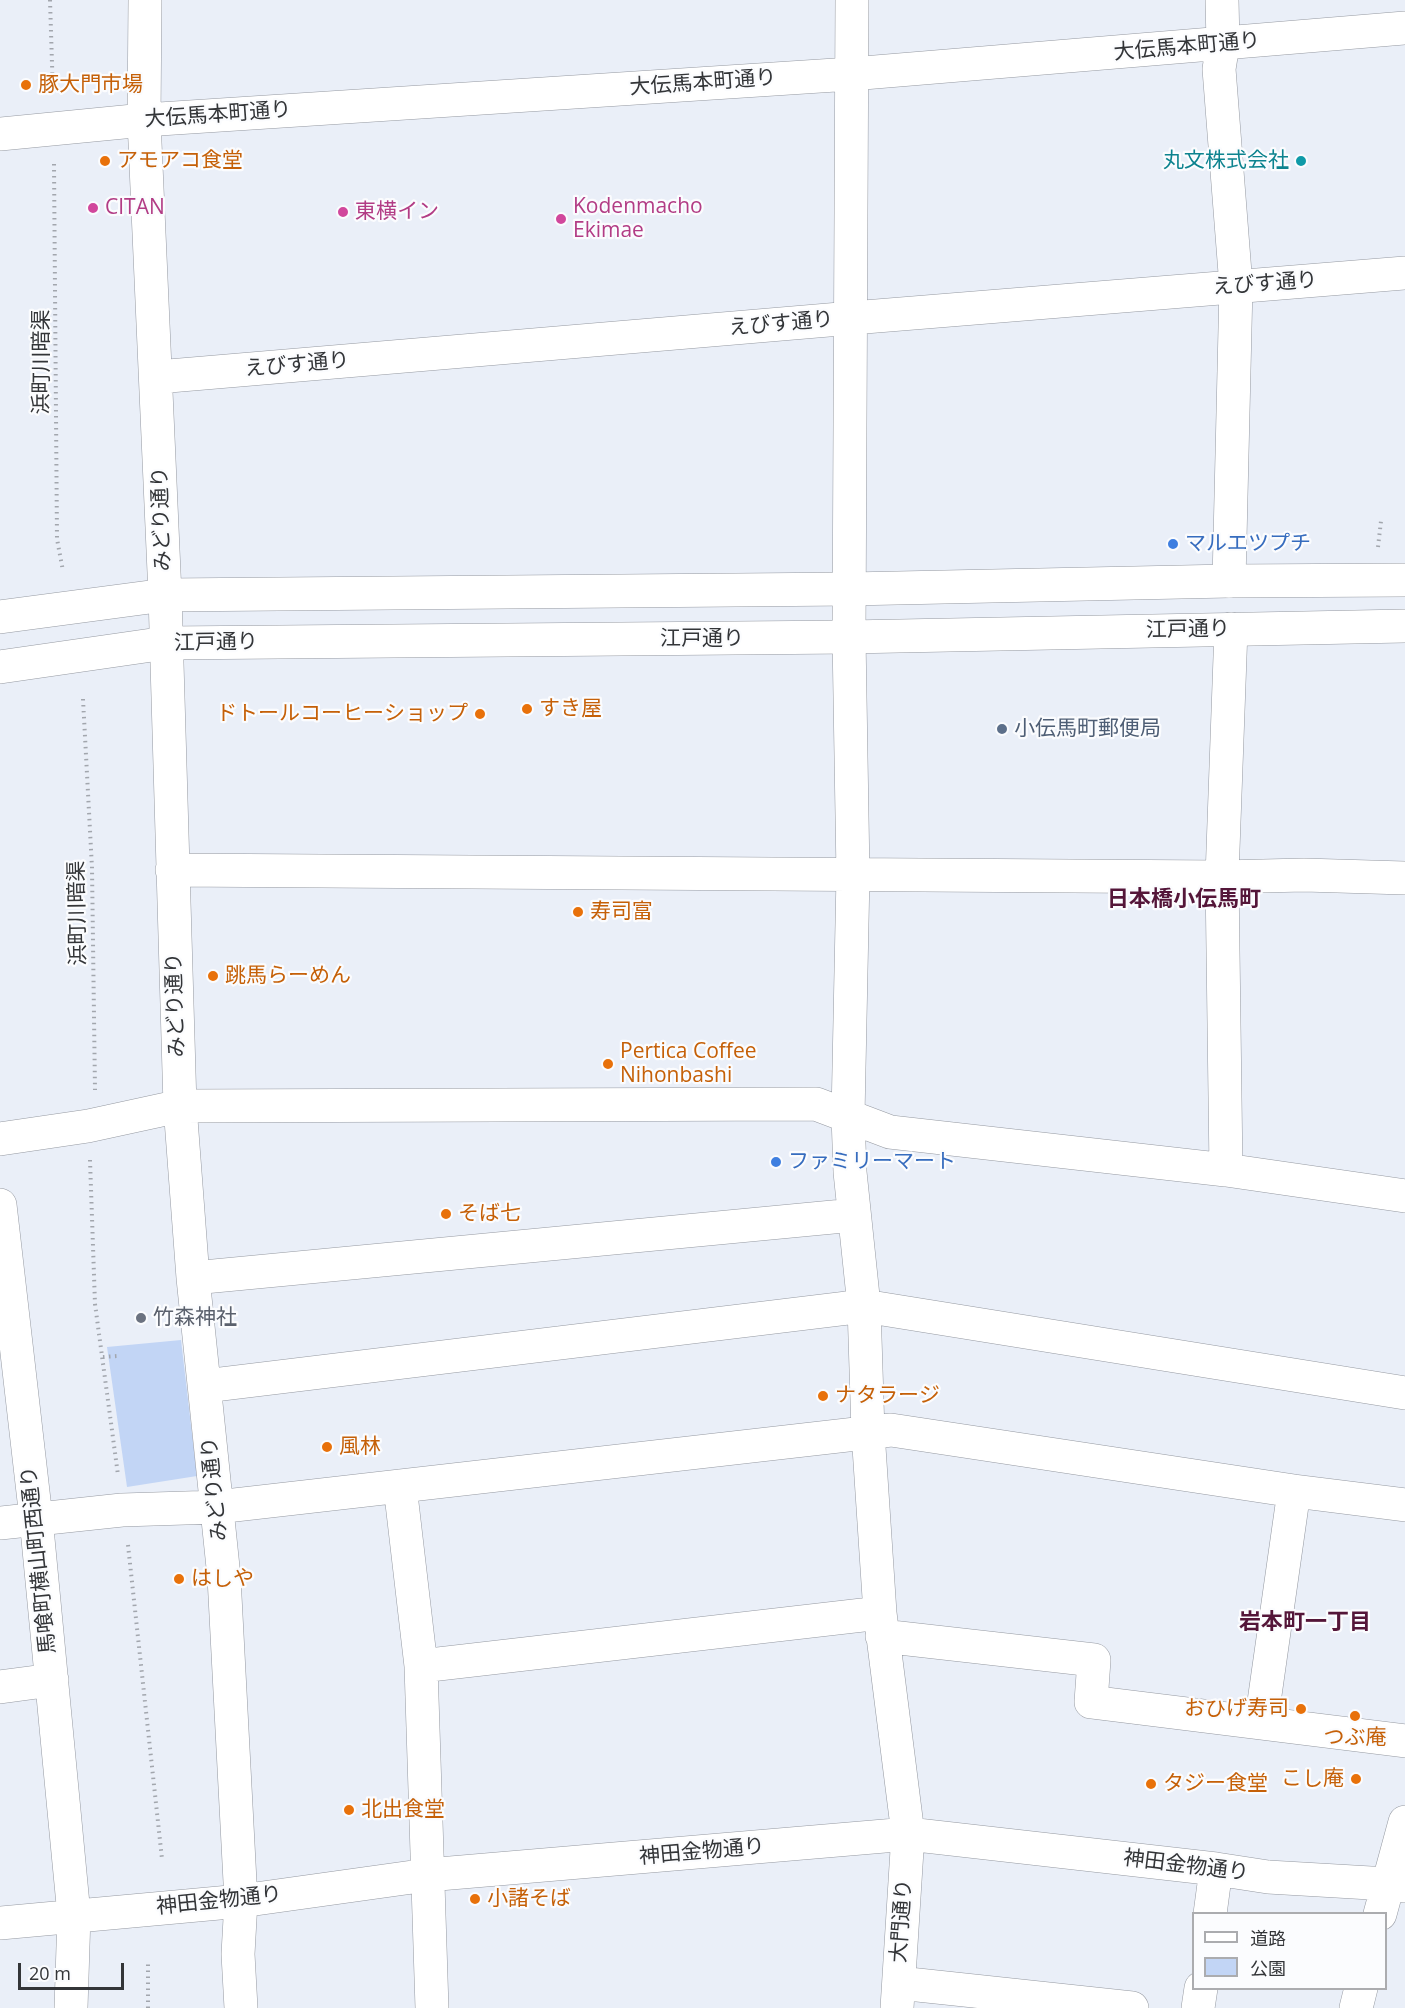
<!DOCTYPE html>
<meta charset="utf-8">
<style>
body{margin:0}
#map{position:relative;width:1405px;height:2008px;overflow:hidden;background:#eaeff8;font-family:"Open Sans","Noto Sans JP",sans-serif}
canvas{display:block}
.legend{position:absolute;left:1192px;top:1912px;width:195px;height:78px;box-sizing:border-box;background:#fbfcfe;border:2px solid #abacaf;margin:0;padding:8px 10px;list-style:none;font-size:18px;color:#333538}
.legend li{display:flex;align-items:center;gap:12px;height:30px}
.legend b{width:30px;border:2px solid #abacaf}
.scale{position:absolute;left:18px;top:1963px;width:106px;height:27px;box-sizing:border-box;border:3px solid #333538;border-top:0;padding-left:8px;font-size:18px;line-height:21px;white-space:nowrap;color:#333538;-webkit-text-stroke:4px #fbfcfe;paint-order:stroke}
</style>
<div id="map">
<canvas width="1405" height="2008"></canvas>
<ul class="legend">
<li><b style="height:8px;background:#fff"></b>道路</li>
<li><b style="height:16px;background:#c2d5f5"></b>公園</li>
</ul>
<div class="scale">20 m</div>
</div>
<script>
const context = document.querySelector('canvas').getContext('2d');
context.lineJoin = 'round';
function fill(path, color) {
  context.fillStyle = color;
  context.fill(path, 'evenodd');
}
function stroke(path, color, width, dash) {
  context.strokeStyle = color;
  context.lineWidth = width;
  context.lineCap = dash ? 'butt' : 'round';
  context.setLineDash(dash || []);
  context.stroke(path);
}
function drawText(font, color, halo, rows, align = 'center') {
  context.font = font + ' "Open Sans","Noto Sans JP",sans-serif';
  context.lineWidth = 4.5;
  context.setLineDash([]);
  context.textBaseline = 'middle';
  context.strokeStyle = halo;
  context.fillStyle = color;
  for (const [text, x, y, turn = 0] of rows) {
    context.save();
    context.translate(x, y);
    context.rotate((+turn || 0) * Math.PI / 180);
    context.textAlign = isNaN(turn) ? turn : align;
    if (halo) context.strokeText(text, 0, 0);
    context.fillText(text, 0, 0);
    context.restore();
  }
}
fill(new Path2D(`
 M 181,1340 L 197,1476 L 127,1487 L 107,1347 Z`), '#c2d5f5');
const minor = new Path2D(`
 M 145,0 L 144,120 L 165,595 L 180,1106 L 193,1278 L 224,1577 L 241,1901 L 238,1954 L 241,2008
 M 852,0 L 849,637 L 853,875 L 848,1116 L 850,1172 L 864,1306 L 868,1432 L 880,1613 L 908,1834 L 897,2008
 M 1222,0 L 1223,44 L 1219,69 L 1236,286 L 1229,581
 M 0,134 L 144,120 L 851,74 L 1405,28
 M 157,377 L 852,318 L 1405,273
 M 172,870 L 1222,877 L 1304,875 L 1405,878
 M 0,1139 L 88,1126 L 180,1106 L 816,1104 L 890,1132 L 1226,1170 L 1405,1196
 M 1226,1170 L 1222,877 L 1231,629
 M 0,1205 L 36,1518 L 74,1915 L 71,2008
 M 193,1278 L 854,1215
 M 205,1386 L 864,1306 L 1405,1393
 M 400,1486 L 421,1666 L 432,2008
 M 0,1523 L 122,1510 L 217,1507 L 891,1430 L 1294,1491 L 1405,1505
 M 882,1636 L 1094,1660 L 1091,1702 L 1405,1741
 M 421,1666 L 880,1613
 M 0,1687 L 52,1680
 M 1261,1723 L 1294,1491
 M 1210,1914 L 1216,1869
 M 1380,1914 L 1405,1822
 M 0,1923 L 241,1901 L 427,1875 L 908,1834 L 1216,1869 L 1268,1877 L 1388,1884 L 1405,1886
 M 899,1983 L 1132,2008
 M 1198,2008 L 1201,1988
 M 1356,2008 L 1361,1988`);
const highway = new Path2D(`
 M 0,617 L 165,595 L 850,589 L 1229,581 L 1405,580
 M 0,667 L 166,643 L 849,637 L 1405,626`);
stroke(minor, '#9599a1', 34);
stroke(highway, '#9599a1', 34);
stroke(new Path2D(`
 M 50,0 L 53,95
 M 54,164 L 57,539 L 63,571
 M 1378,547 L 1381,521
 M 83,699 L 92,868 L 95,1090
 M 90,1160 L 95,1304 L 118,1475
 M 103,1357 L 117,1356
 M 128,1545 L 162,1859
 M 148,2008 L 148,1963`), '#a2a6ad', 4, [1.5, 4.5]);
stroke(minor, '#fff', 33);
stroke(highway, '#fff', 33);
for (const [x, y, r, color] of [
 [26,85,6,"#e8710a"],
 [105,161,6,"#e8710a"],
 [1301,161,6,"#0f9aa8"],
 [93,208,6,"#d1479c"],
 [343,212,6,"#d1479c"],
 [561,219,6,"#d1479c"],
 [1173,544,6,"#3f7fe0"],
 [527,709,6,"#e8710a"],
 [480,714,6,"#e8710a"],
 [1002,729,6,"#5c6f8a"],
 [578,912,6,"#e8710a"],
 [213,976,6,"#e8710a"],
 [608,1064,6,"#e8710a"],
 [776,1162,6,"#3f7fe0"],
 [446,1214,6,"#e8710a"],
 [141,1318,6,"#6b7280"],
 [823,1396,6,"#e8710a"],
 [327,1447,6,"#e8710a"],
 [179,1579,6,"#e8710a"],
 [1301,1709,6,"#e8710a"],
 [1355,1716,6,"#e8710a"],
 [1356,1779,6,"#e8710a"],
 [1151,1784,6,"#e8710a"],
 [349,1810,6,"#e8710a"],
 [475,1899,6,"#e8710a"]
]) {
  const dot = new Path2D();
  dot.arc(x, y, r, 0, 2 * Math.PI);
  context.fillStyle = color;
  context.fill(dot);
  stroke(dot, '#fbfcfe', 2);
}
drawText('21px', '#333538', '#fbfcfe', [
 ["大伝馬本町通り",1187,47,-5],
 ["大伝馬本町通り",703,83,-4],
 ["大伝馬本町通り",218,115,-4],
 ["えびす通り",1265,284,-4],
 ["えびす通り",781,324,-5],
 ["浜町川暗渠",42,362,-90],
 ["えびす通り",297,365,-5],
 ["みどり通り",162,519,-92],
 ["江戸通り",1188,630,-1],
 ["江戸通り",702,639],
 ["江戸通り",216,643,-1],
 ["浜町川暗渠",78,913,-91],
 ["みどり通り",176,1005,-92],
 ["みどり通り",215,1489,-96],
 ["馬喰町横山町西通り",39,1560,-96],
 ["神田金物通り",702,1852,-5],
 ["神田金物通り",1186,1866,7],
 ["神田金物通り",219,1901,-6],
 ["大門通り",902,1921,-86]
]);
drawText('21px', '#c56008', '#fbfcfe', [
 ["豚大門市場",38,85],
 ["アモアコ食堂",117,161],
 ["すき屋",539,709],
 ["ドトールコーヒーショップ",468,714,"right"],
 ["寿司富",590,912],
 ["跳馬らーめん",225,976],
 ["Pertica Coffee",620,1052],
 ["Nihonbashi",620,1076],
 ["そば七",458,1214],
 ["ナタラージ",835,1396],
 ["風林",339,1447],
 ["はしや",191,1579],
 ["おひげ寿司",1289,1709,"right"],
 ["つぶ庵",1355,1738,"center"],
 ["こし庵",1344,1779,"right"],
 ["タジー食堂",1163,1784],
 ["北出食堂",361,1810],
 ["小諸そば",487,1899]
], 'left');
drawText('21px', '#0d838f', '#fbfcfe', [
 ["丸文株式会社",1289,161]
], 'right');
drawText('21px', '#b23c85', '#fbfcfe', [
 ["Kodenmacho",573,207],
 ["Ekimae",573,231],
 ["CITAN",105,208],
 ["東横イン",355,212]
], 'left');
drawText('21px', '#366cbe', '#fbfcfe', [
 ["マルエツプチ",1185,544],
 ["ファミリーマート",788,1162]
], 'left');
drawText('21px', '#4e5e75', '#fbfcfe', [
 ["小伝馬町郵便局",1014,729]
], 'left');
drawText('21px', '#5b616d', '#fbfcfe', [
 ["竹森神社",153,1318]
], 'left');
drawText('bold 22px', '#541639', '#fbfcfe', [
 ["日本橋小伝馬町",1184,900],
 ["岩本町一丁目",1305,1623]
]);
</script>
